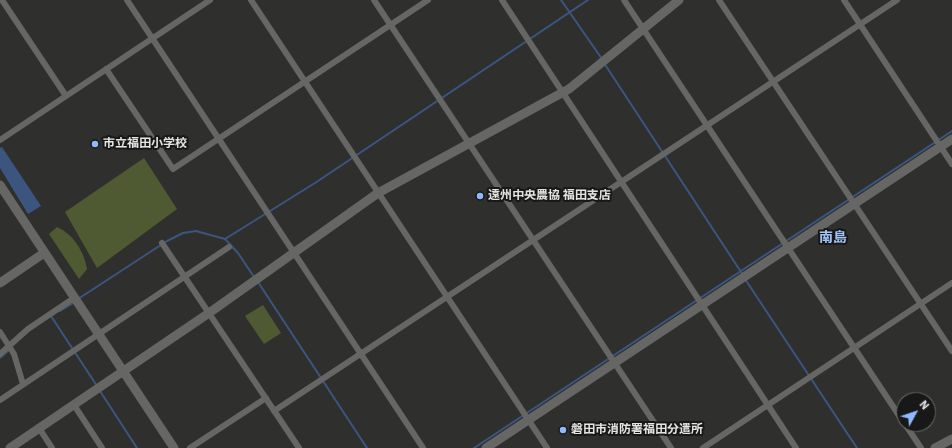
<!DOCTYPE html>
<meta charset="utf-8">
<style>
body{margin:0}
#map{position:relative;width:952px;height:448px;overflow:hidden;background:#2f302d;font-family:"IBM Plex Sans",sans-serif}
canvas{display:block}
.north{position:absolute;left:896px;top:392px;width:40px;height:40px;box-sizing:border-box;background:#171817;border:1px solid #696a69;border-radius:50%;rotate:50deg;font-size:11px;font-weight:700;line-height:16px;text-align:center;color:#e4e5e3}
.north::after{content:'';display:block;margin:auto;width:14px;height:18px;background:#8fb8fd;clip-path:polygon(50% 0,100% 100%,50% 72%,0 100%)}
</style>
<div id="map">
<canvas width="952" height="448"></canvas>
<div class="north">N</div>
</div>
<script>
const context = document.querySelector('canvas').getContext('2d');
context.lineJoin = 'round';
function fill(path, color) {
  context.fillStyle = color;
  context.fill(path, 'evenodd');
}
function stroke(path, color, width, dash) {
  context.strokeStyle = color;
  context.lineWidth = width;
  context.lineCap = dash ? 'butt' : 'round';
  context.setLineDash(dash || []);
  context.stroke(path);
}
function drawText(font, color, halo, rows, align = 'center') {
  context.font = font + ' "IBM Plex Sans","Noto Sans JP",sans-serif';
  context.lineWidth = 4;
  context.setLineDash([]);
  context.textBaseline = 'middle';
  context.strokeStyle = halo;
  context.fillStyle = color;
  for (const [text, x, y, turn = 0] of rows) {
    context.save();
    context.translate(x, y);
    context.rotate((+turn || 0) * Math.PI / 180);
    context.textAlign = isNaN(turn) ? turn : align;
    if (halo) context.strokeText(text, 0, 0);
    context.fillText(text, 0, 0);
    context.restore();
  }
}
fill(new Path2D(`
 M 144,158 L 177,209 L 97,268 L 65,212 Z
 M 57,227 C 73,234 84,251 87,269 L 79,279 L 49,234 Z
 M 263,305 L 281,333 L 264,344 L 245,316 Z`), '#4f5a32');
fill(new Path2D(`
 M 2,147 L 41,206 L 28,214 L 0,168 L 0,148 Z`), '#3c557f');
stroke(new Path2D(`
 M 561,0 L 602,59
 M 604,63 L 743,275
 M 225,239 L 315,183 L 588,0
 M 745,279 L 857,448
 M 258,282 L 367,448
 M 78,299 L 167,241 L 183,233 L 196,231 L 225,239 L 238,253 L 254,277
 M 60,311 L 75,302
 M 51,316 L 97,386
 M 0,358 L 9,350
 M 100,391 L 137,448
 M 474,448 L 952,131`), '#3c557f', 2);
stroke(new Path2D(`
 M 2,0 L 66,96
 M 127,0 L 423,448
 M 251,0 L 547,448
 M 374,0 L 671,448
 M 502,0 L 796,448
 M 624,0 L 904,423
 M 719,0 L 952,351
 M 844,0 L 952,164
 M 106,69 L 173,169 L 428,0
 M 0,140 L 210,0
 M 162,243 L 299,448
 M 0,332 L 14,354 L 23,384
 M 0,354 L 28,329 L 74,298
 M 0,400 L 229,247
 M 74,405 L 102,448
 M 274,411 L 897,0
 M 905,424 L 921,448
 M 39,428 L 52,448
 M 190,448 L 266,398
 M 703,448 L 952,283`), '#666764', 6);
stroke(new Path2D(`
 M 0,185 L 174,448
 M 0,283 L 44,253
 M 10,448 L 209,313 L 378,193 L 569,89 L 679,0
 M 486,448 L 952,139
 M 935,448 L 952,439`), '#666764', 9);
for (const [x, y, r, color] of [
 [95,144,4,"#8fb8fd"],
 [480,196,4,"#8fb8fd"],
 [563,430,4,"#8fb8fd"]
]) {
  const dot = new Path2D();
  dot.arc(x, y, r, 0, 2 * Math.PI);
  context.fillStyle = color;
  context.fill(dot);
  stroke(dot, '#171817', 1.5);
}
drawText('bold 12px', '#e4e5e3', '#171817', [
 ["市立福田小学校",103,144],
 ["遠州中央農協 福田支店",488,196],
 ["磐田市消防署福田分遣所",571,430]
], 'left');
drawText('bold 14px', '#a3c2f5', '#171817', [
 ["南島",833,238]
]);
</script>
